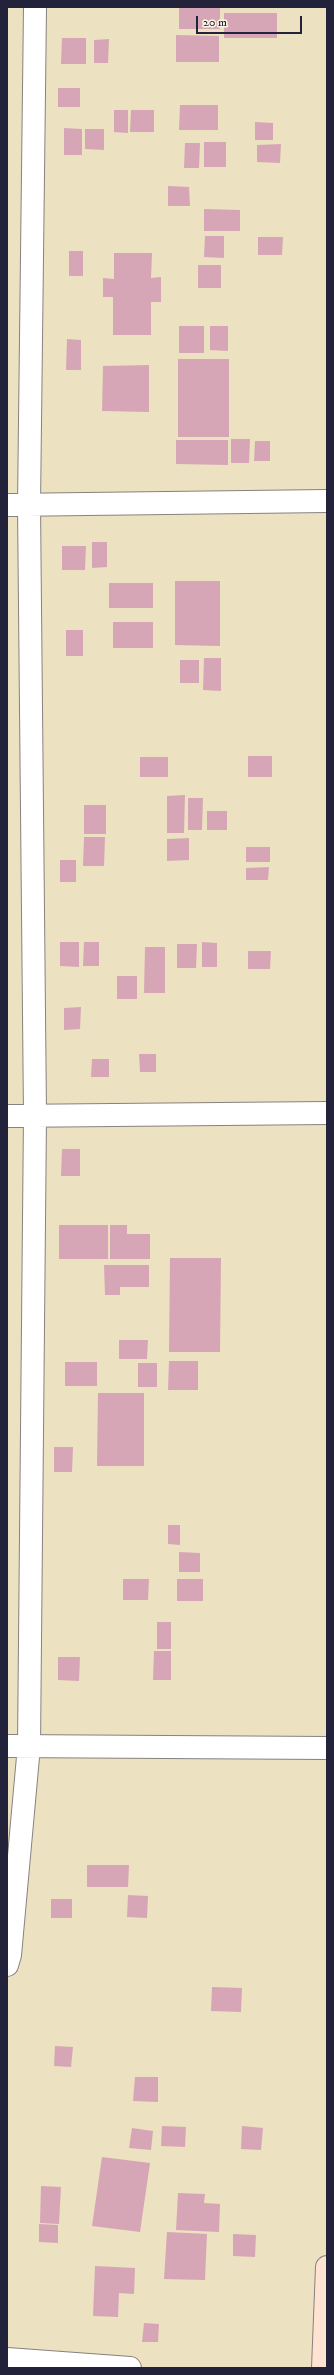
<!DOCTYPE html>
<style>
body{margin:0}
#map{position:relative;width:334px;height:2375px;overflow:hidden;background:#ece1c0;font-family:"IM FELL DW Pica",serif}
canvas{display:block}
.frame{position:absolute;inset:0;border:8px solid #22223b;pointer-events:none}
.scale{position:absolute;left:196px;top:16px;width:106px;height:18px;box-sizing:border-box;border:2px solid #22223b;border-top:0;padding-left:5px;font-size:12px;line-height:14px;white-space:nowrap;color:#22223b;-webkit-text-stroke:3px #fcf5e5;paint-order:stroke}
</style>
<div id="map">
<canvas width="334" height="2375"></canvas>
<div class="frame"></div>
<div class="scale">20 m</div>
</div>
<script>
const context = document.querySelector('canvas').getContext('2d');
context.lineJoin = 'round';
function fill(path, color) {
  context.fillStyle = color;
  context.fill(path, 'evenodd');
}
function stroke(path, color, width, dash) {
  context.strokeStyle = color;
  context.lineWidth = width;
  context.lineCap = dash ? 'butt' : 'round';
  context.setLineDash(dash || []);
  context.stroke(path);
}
fill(new Path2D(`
 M 179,7 L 220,7 L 220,29 L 179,29 Z
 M 224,13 L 277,13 L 277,38 L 224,38 Z
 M 176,35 L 219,36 L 219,62 L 176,62 Z
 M 62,38 L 86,38 L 86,64 L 61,64 Z
 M 109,39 L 108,63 L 94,63 L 94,40 Z
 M 58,88 L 80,88 L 80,107 L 58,107 Z
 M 180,105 L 218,105 L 218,130 L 179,130 Z
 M 114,110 L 128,110 L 128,133 L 114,132 Z
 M 131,110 L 154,110 L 154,132 L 130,132 Z
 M 255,122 L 273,123 L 273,140 L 255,140 Z
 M 64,128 L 82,129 L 82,155 L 64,155 Z
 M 85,129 L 104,129 L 104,150 L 85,149 Z
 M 204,142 L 226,142 L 226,167 L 204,167 Z
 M 185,143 L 200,143 L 199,168 L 184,168 Z
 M 281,144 L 280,163 L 257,162 L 257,145 Z
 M 168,186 L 189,187 L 190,206 L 168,206 Z
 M 204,209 L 240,210 L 240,231 L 204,231 Z
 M 205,236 L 224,236 L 224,258 L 204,257 Z
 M 258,237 L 283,237 L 282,255 L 258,255 Z
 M 69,251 L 83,251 L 83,276 L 69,276 Z
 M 114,253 L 152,253 L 151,278 L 161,277 L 161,302 L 151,302 L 151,335 L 113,335 L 113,297 L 103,297 L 103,278 L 114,279 Z
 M 198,265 L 221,265 L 221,288 L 198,288 Z
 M 179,326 L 204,326 L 204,353 L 179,353 Z
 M 210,326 L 228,326 L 228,351 L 210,350 Z
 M 67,339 L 81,340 L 81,370 L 66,370 Z
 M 178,359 L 229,359 L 229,437 L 178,437 Z
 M 149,365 L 149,412 L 102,411 L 103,366 Z
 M 231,439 L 250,439 L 249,463 L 231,463 Z
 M 176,440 L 228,440 L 228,465 L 176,464 Z
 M 255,441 L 270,441 L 270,461 L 254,461 Z
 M 92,542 L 107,542 L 107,567 L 92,568 Z
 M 62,546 L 86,546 L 85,570 L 62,570 Z
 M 175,581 L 220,581 L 220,646 L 175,645 Z
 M 109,583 L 153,583 L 153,608 L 109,608 Z
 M 113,622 L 153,622 L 153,648 L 113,648 Z
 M 66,630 L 83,630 L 83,656 L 66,656 Z
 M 204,658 L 221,658 L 221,691 L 203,690 Z
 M 180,660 L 199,660 L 199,683 L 180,683 Z
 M 248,756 L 272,756 L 272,777 L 248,777 Z
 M 140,757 L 168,757 L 168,777 L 140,777 Z
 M 185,795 L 184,833 L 167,833 L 167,796 Z
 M 188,798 L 203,798 L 202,830 L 188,830 Z
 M 84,805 L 106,805 L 106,834 L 84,834 Z
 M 207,811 L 227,811 L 227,830 L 207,830 Z
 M 84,837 L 105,837 L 104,866 L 83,866 Z
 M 189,838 L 189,860 L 167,861 L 167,839 Z
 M 246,847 L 270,847 L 270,862 L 246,862 Z
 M 60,860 L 76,860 L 76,882 L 60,882 Z
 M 269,867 L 268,880 L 246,880 L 246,868 Z
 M 60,942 L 79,942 L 79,967 L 60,966 Z
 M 84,942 L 99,942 L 99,966 L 83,966 Z
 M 202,942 L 217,943 L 217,967 L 202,967 Z
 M 177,944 L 197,944 L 196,968 L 177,968 Z
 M 145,947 L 165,947 L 165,993 L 144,993 Z
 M 248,951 L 271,951 L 270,969 L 248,969 Z
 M 117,976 L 137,976 L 137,999 L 117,999 Z
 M 81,1007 L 80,1029 L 64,1030 L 64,1008 Z
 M 139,1054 L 156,1054 L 156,1072 L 140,1072 Z
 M 92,1059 L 109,1059 L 109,1077 L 91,1077 Z
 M 62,1149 L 80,1149 L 80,1176 L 61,1176 Z
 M 59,1225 L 108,1225 L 108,1259 L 59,1259 Z
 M 110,1225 L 127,1225 L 127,1234 L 150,1234 L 150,1259 L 110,1259 Z
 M 170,1258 L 221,1258 L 220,1352 L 169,1352 Z
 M 104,1265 L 149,1265 L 149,1287 L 120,1287 L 120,1295 L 105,1295 Z
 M 119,1340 L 148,1340 L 147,1359 L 119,1359 Z
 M 169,1361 L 198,1361 L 198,1390 L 168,1390 Z
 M 65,1362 L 97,1362 L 97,1386 L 65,1386 Z
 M 138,1363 L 157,1363 L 157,1387 L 138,1387 Z
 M 98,1393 L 144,1393 L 144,1466 L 97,1466 Z
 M 54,1447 L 73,1447 L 72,1472 L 54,1472 Z
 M 168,1525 L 180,1525 L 180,1545 L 168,1544 Z
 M 179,1552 L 200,1553 L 200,1572 L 179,1572 Z
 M 123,1579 L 149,1579 L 148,1600 L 123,1600 Z
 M 177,1579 L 203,1579 L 203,1601 L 177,1601 Z
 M 157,1622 L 171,1622 L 171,1649 L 157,1649 Z
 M 154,1651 L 171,1651 L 171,1680 L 153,1680 Z
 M 58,1657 L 80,1657 L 79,1681 L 58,1680 Z
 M 87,1865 L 129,1865 L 128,1887 L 87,1887 Z
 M 128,1895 L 148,1896 L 147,1918 L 127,1917 Z
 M 51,1899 L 72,1899 L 72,1918 L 51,1918 Z
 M 212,1987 L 242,1988 L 241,2012 L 211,2011 Z
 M 55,2046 L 73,2047 L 71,2067 L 54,2066 Z
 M 135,2077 L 158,2077 L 158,2102 L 133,2101 Z
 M 162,2126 L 186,2127 L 185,2147 L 161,2146 Z
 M 242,2126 L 263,2128 L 261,2150 L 241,2149 Z
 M 132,2128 L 153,2131 L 151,2150 L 129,2148 Z
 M 102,2157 L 150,2163 L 140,2232 L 92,2226 Z
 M 41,2186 L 61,2187 L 59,2224 L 40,2223 Z
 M 178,2193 L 205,2194 L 204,2203 L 220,2204 L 219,2232 L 176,2230 Z
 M 39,2224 L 58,2225 L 58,2243 L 39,2242 Z
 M 167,2232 L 207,2234 L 205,2280 L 164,2279 Z
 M 233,2234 L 256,2235 L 255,2257 L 233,2256 Z
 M 95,2266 L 135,2268 L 134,2294 L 119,2293 L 118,2317 L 93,2316 Z
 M 144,2323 L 159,2324 L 158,2342 L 142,2342 Z`), '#d7a6b6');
const minor = new Path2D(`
 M 7,505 L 327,501
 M 7,1116 L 327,1113
 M 7,1746 L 327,1748
 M 7,1965 L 10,1955 L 29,1746 L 35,1115 L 29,505 L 35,7
 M 7,2359 L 130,2368`);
const secondary = new Path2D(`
 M 323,2368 L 327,2267`);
stroke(minor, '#87827e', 24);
stroke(secondary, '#87827e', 24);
stroke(minor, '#fff', 22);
stroke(secondary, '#fee3d2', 22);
</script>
